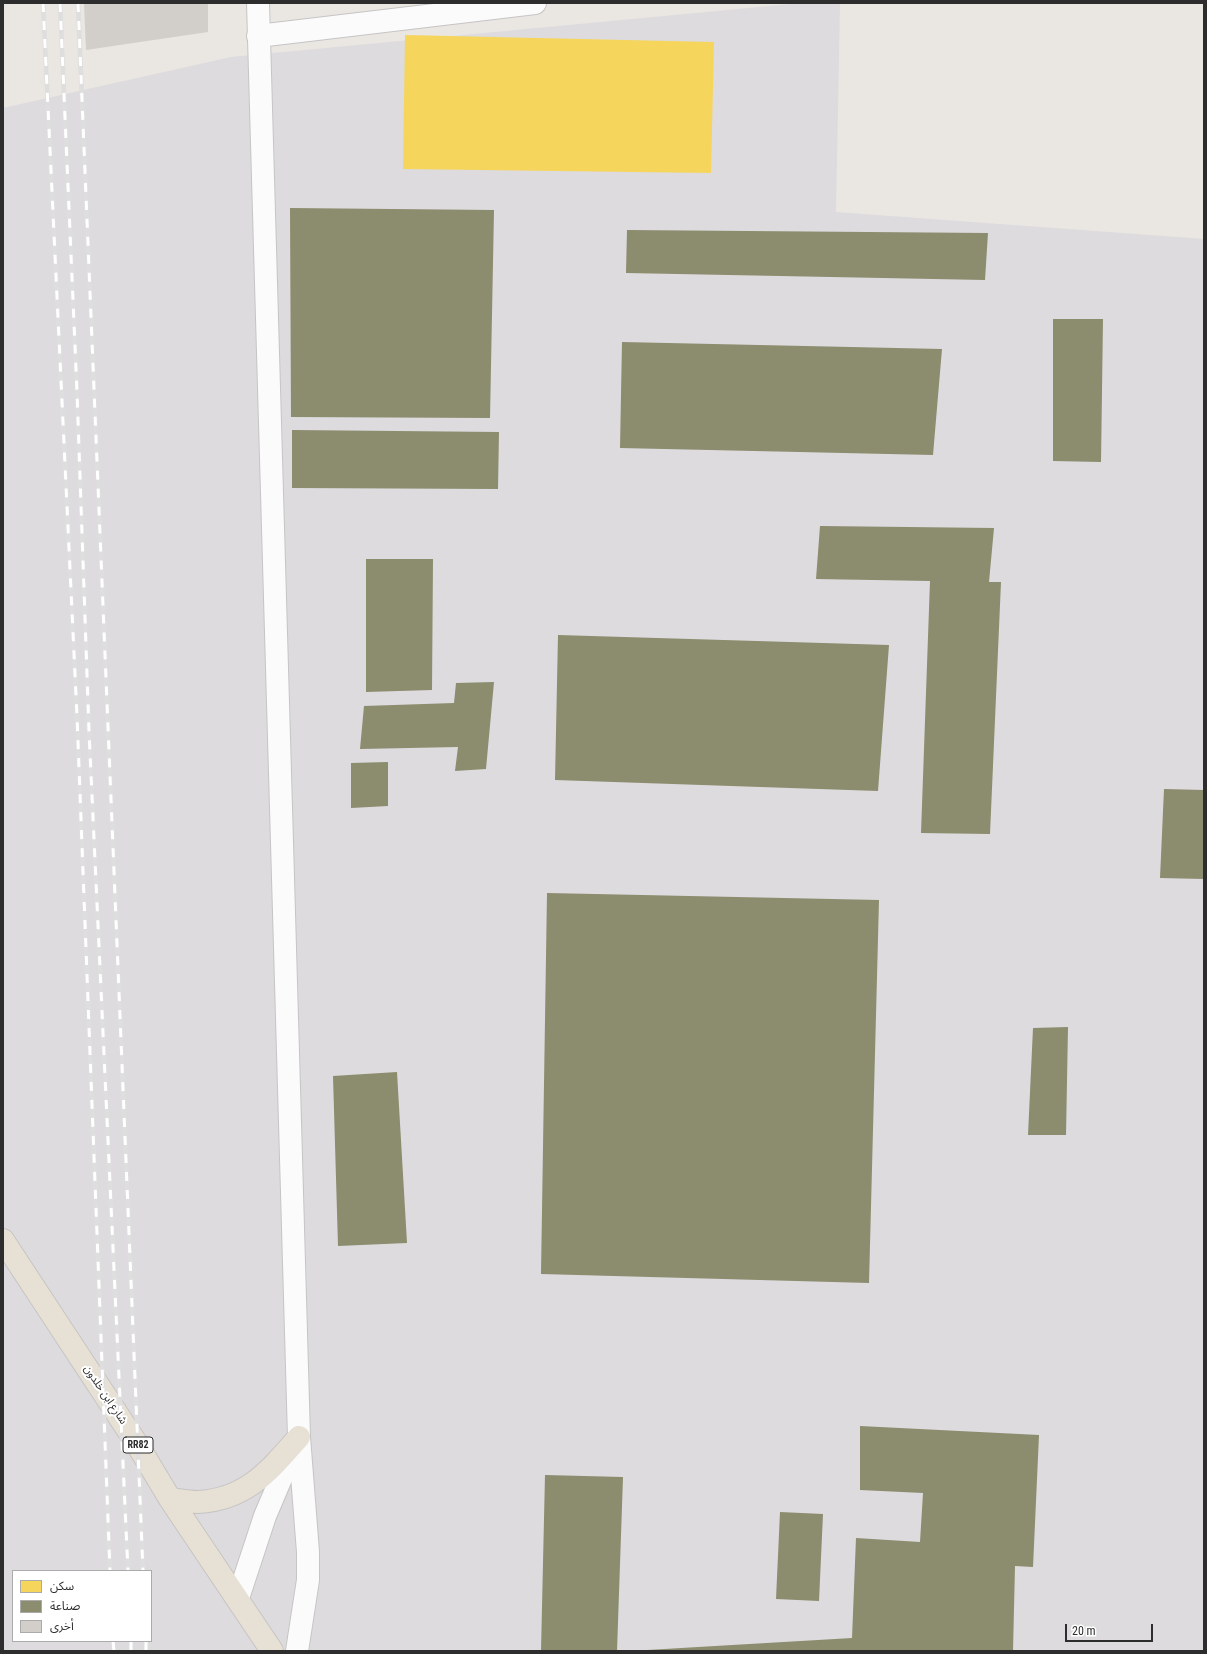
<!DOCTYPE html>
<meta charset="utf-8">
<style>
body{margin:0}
#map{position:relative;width:1207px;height:1654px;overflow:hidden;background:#eae6e2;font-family:"Roboto Condensed","Noto Sans Arabic",sans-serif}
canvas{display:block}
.frame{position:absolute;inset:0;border:4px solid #2d2d2d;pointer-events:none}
.legend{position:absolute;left:12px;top:1570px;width:140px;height:72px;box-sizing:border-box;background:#fff;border:1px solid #ababab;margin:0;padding:5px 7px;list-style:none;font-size:12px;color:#2d2d2d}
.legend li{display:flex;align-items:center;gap:8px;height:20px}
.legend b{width:20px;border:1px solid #ababab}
.scale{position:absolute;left:1065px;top:1624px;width:88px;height:18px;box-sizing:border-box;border:2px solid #2d2d2d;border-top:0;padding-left:5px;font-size:12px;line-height:14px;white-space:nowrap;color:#2d2d2d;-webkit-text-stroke:3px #fff;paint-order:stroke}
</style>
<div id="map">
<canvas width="1207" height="1654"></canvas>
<div class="frame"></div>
<ul class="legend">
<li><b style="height:11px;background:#f6d55c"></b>سكن</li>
<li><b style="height:11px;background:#8c8c6e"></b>صناعة</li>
<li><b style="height:11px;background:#d2cfcb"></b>أخرى</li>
</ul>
<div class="scale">20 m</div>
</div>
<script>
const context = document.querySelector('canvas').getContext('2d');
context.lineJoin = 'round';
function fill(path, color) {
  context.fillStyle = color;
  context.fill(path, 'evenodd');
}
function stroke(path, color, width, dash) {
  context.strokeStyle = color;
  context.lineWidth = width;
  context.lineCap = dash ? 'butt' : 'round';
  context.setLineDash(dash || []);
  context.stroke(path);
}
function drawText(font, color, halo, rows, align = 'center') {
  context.font = font + ' "Roboto Condensed","Noto Sans Arabic",sans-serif';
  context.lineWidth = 4;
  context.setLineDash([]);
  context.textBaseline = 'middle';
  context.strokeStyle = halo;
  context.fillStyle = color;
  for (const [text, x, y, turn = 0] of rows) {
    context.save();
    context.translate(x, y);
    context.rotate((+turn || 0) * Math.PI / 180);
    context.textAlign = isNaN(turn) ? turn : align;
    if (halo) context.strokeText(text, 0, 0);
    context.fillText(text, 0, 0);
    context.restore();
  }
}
fill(new Path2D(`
 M 801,3 L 840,3 L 836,212 L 1204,239 L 1204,1651 L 3,1651 L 3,108 L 231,57 ZM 13,1571 L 151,1571 L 151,1641 L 13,1641 Z`), '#dddbde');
fill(new Path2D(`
 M 405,35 L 714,42 L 711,173 L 403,169 Z`), '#f6d55c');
fill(new Path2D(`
 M 290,208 L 494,210 L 490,418 L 291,417 Z
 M 627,230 L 988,233 L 985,280 L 626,273 Z
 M 1053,319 L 1103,319 L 1101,462 L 1053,461 Z
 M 622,342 L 942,349 L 933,455 L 620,448 Z
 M 292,430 L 499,432 L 498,489 L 292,488 Z
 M 820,526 L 994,528 L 989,582 L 1001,582 L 990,834 L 921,833 L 930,581 L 816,579 Z
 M 366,559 L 433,559 L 432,690 L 366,692 Z
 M 558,635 L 889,645 L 878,791 L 555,780 Z
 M 494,682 L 486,769 L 455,771 L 458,747 L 360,749 L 364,706 L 454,703 L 456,683 Z
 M 388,762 L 388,806 L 351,808 L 351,763 Z
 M 1164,789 L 1204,790 L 1204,879 L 1160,878 Z
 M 547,893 L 879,900 L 869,1283 L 541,1274 Z
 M 1068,1027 L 1066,1135 L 1028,1135 L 1033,1028 Z
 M 397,1072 L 407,1243 L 338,1246 L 333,1076 Z
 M 860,1426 L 1039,1435 L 1033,1567 L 1015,1566 L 1013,1651 L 647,1651 L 647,1650 L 852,1638 L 856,1538 L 920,1542 L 923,1493 L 860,1490 Z
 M 545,1475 L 623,1477 L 617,1651 L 541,1651 Z
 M 780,1512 L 823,1514 L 819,1601 L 776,1599 Z`), '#8c8c6e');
fill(new Path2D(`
 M 84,3 L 208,3 L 208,32 L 86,50 Z`), '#d2cfcb');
const street = new Path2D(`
 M 258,36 L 535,3`);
const secondary = new Path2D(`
 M 258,3 L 299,1437 L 308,1552 L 308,1580 L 297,1651
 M 238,1598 L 265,1516 L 296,1443`);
const primary = new Path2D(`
 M 3,1240 L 137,1444 L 170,1499 L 272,1651
 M 170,1499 C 179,1500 189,1502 198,1502 C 247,1499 269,1471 299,1437`);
stroke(street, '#c6c5c5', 24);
stroke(secondary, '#c6c5c5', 24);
stroke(primary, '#c6c4c3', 24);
stroke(street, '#fcfbfb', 22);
stroke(secondary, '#fcfbfb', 22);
stroke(primary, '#e7e0d4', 22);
const rail = new Path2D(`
 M 43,3 L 77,716 L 110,1571
 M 60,3 L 77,392 L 89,731 L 128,1571
 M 78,3 L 143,1571
 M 113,1641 L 114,1651
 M 131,1641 L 131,1651
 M 146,1641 L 146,1651`);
stroke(rail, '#dededf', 4.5);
stroke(rail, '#fff', 3, [9]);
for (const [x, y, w] of [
 [138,1445,30]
]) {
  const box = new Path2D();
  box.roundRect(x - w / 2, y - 8, w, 16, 3);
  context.fillStyle = '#fff';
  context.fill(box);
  stroke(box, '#2d2d2d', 1);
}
drawText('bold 10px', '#2d2d2d', null, [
 ["RR82",138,1445]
]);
drawText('11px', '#2d2d2d', '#fff', [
 ["شارع ابن خلدون",105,1395,56]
]);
</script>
